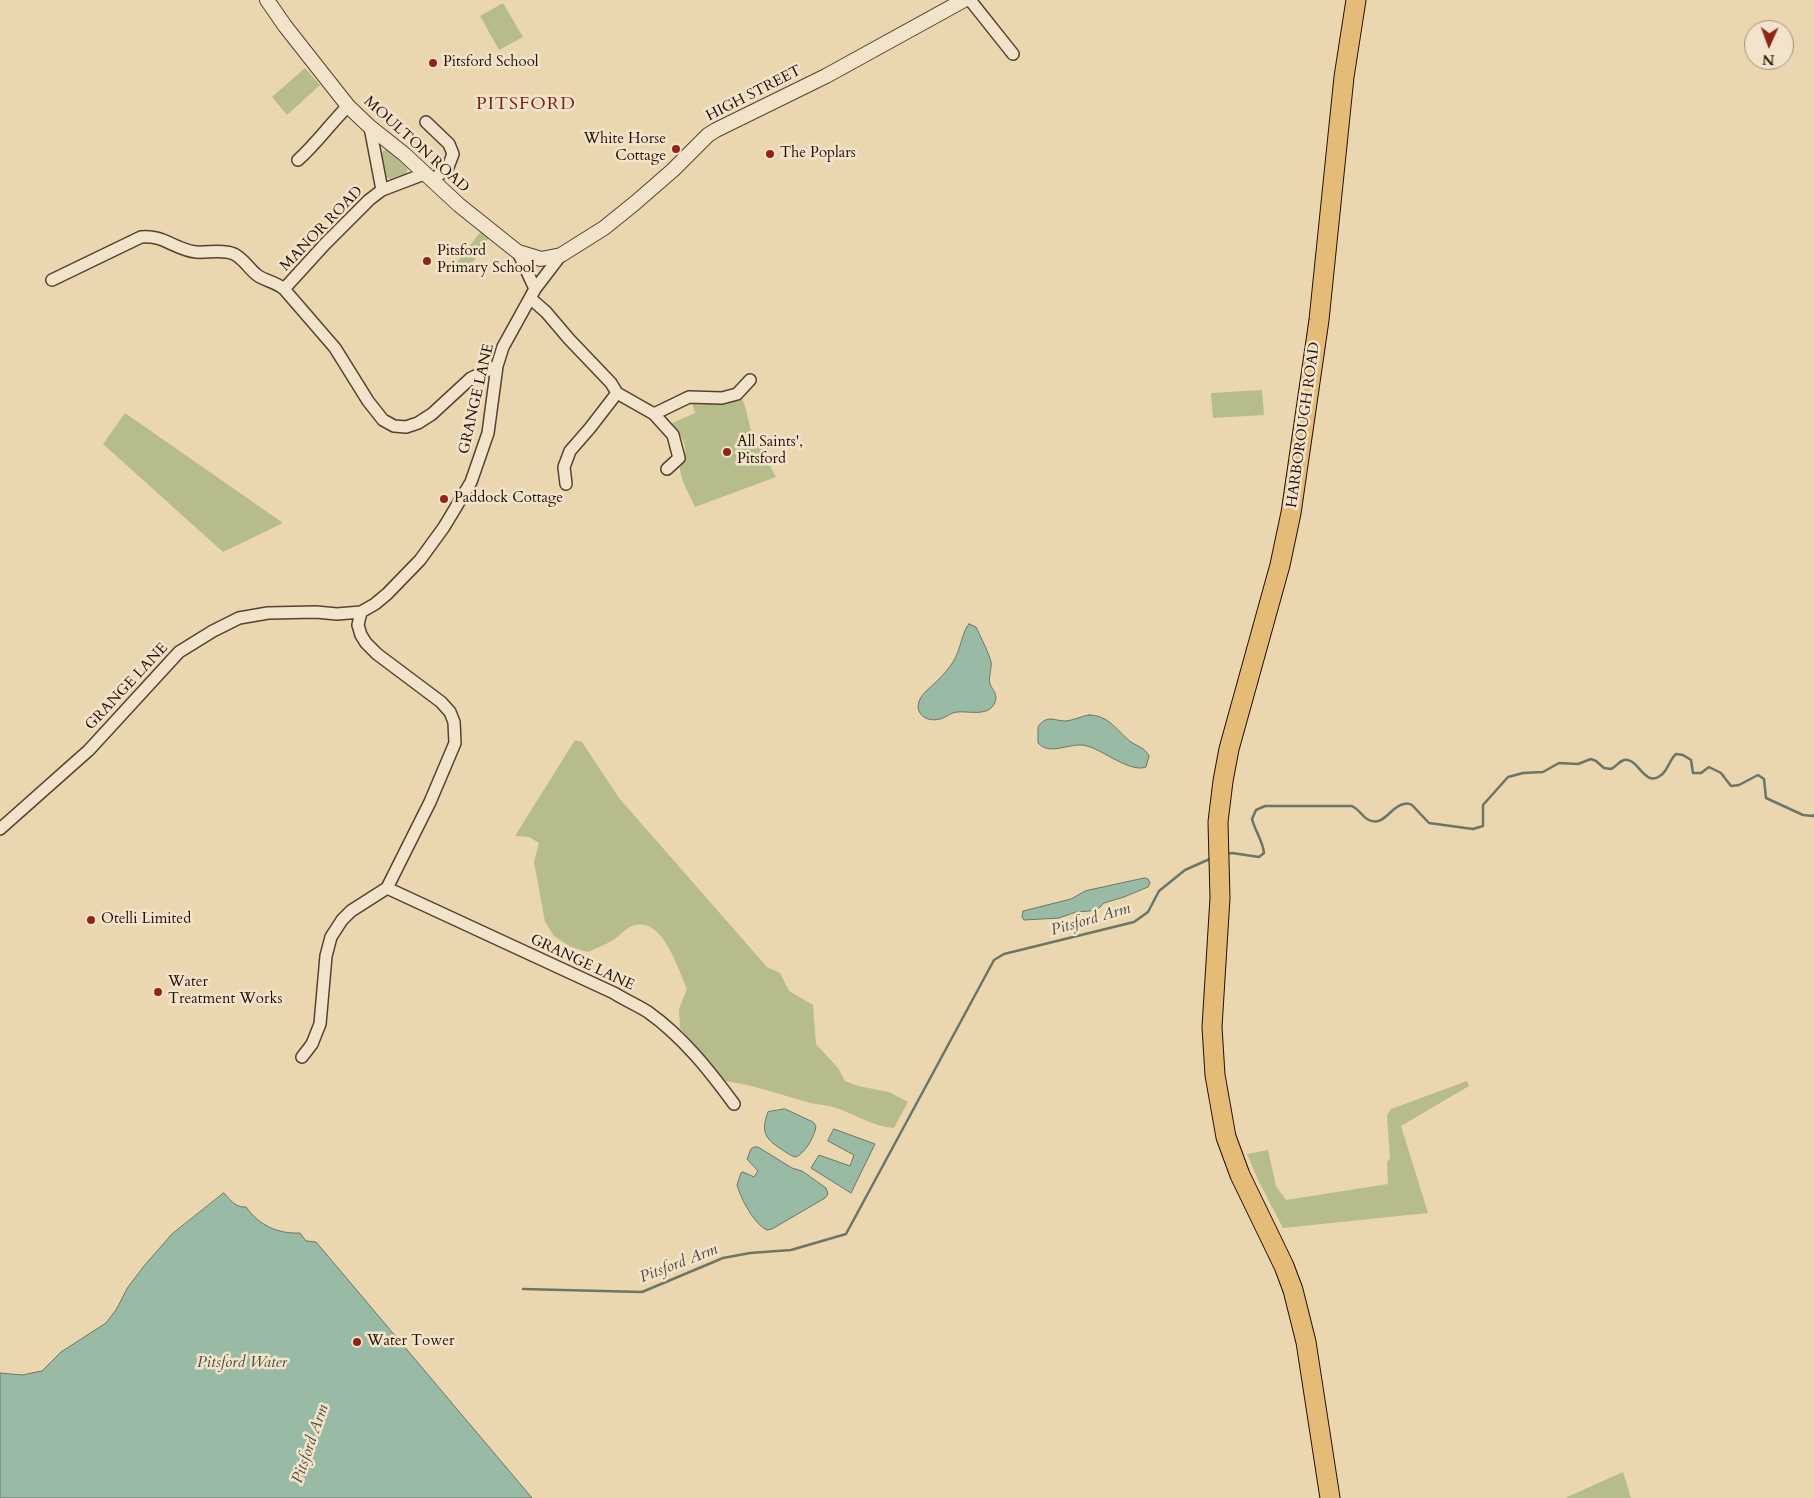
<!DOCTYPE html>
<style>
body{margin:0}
#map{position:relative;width:1814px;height:1498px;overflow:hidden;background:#ead6af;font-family:Cardo,serif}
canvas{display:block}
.north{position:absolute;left:1744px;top:20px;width:50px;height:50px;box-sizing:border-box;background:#f1e4cb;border:1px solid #a08f7d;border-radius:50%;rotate:182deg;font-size:14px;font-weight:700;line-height:20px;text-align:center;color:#260f07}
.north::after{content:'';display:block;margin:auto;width:18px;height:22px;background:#8f2418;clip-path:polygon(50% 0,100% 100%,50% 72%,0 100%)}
</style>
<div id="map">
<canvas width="1814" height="1498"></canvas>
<div class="north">N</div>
</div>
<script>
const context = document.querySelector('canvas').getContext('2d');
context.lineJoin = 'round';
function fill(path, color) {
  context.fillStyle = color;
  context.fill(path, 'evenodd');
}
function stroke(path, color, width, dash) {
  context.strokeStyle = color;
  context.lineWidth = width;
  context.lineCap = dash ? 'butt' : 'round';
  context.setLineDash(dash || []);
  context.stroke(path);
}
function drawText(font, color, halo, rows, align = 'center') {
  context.font = font + ' Cardo,serif';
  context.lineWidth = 5;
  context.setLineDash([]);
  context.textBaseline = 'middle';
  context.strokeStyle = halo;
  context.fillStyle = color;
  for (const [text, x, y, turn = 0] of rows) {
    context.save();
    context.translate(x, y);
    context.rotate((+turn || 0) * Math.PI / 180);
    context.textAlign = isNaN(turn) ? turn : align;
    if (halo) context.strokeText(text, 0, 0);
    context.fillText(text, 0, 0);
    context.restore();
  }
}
fill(new Path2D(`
 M 503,3 L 523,37 L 499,50 L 480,16 Z
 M 305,68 L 320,85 L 287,115 L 272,97 Z
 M 388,149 L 408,167 L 406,175 L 393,180 L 386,177 L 381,154 L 383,151 Z
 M 482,230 L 490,236 L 465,274 L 454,266 Z
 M 1262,390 L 1264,415 L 1213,418 L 1211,393 Z
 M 741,396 L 745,406 L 751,431 L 776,477 L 695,507 C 690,495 679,478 680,465 C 680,461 684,458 685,454 C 687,440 678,431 668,425 L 695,413 L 692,402 Z
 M 125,413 L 283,523 L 223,552 L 103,444 Z
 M 575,740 L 582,742 L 619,798 L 767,967 L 780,973 L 789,991 L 813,1005 L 816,1044 L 838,1068 L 845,1081 L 858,1086 L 889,1092 L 908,1102 L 894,1128 C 873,1127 854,1113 833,1107 C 825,1104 815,1105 807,1102 C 779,1094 753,1085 725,1081 L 680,1028 L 679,1009 L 687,989 C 677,967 661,910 628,928 C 622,932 618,937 613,940 C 605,945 596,948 588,952 L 571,947 L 554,936 L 545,922 L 534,862 L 539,843 L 529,837 L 515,836 Z
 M 1467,1081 L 1469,1086 L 1401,1126 L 1428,1213 L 1283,1228 L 1259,1182 L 1247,1154 L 1268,1150 L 1276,1186 L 1286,1200 L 1388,1184 L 1387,1162 L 1390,1158 L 1387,1115 L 1391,1109 Z
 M 1623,1472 L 1631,1498 L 1565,1498 Z`), '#b7bd8a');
const water = new Path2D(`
 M 969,624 L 976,627 C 979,633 991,658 991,662 C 992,669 988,678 990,684 C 993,691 998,694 995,702 C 990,717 969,711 958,712 C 951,712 946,718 940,719 C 930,722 918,717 918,706 C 919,694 932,687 939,679 C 944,674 949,668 953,662 C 960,652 963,629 969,624 Z
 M 1089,715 C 1109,715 1117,731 1131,742 C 1139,747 1145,748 1149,756 L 1146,767 C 1130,773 1103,750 1087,746 C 1071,741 1051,757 1038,743 L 1038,727 C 1046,715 1053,720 1064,721 C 1072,721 1082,716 1089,715 Z
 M 1145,878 L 1148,879 L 1150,883 L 1148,887 L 1124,897 L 1104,903 L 1099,908 L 1090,911 L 1076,912 L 1059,918 L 1024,920 L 1022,917 L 1023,911 L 1071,899 L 1085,891 Z
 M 785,1109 L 813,1122 L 816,1126 C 815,1136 805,1153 796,1157 C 790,1156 786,1152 781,1149 C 764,1138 761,1131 768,1112 Z
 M 834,1129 L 875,1144 L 851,1193 L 811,1168 L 819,1155 L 850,1166 L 854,1155 L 828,1141 Z
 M 755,1147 L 758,1147 L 792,1168 L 802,1171 L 826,1188 L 828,1194 L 825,1198 L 772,1229 L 767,1230 C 754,1224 741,1199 737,1185 L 741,1173 L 743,1172 L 754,1177 L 758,1171 L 747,1159 L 751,1149 Z
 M 224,1193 C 230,1200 236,1208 246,1207 C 259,1225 277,1234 300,1233 L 306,1241 L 316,1242 L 532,1498 L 0,1498 L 0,1373 L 22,1375 L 42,1371 L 61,1352 L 106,1323 L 116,1310 L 128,1287 L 144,1266 L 172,1234 Z`);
fill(water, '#99baa5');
stroke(water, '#6b7666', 1);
stroke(new Path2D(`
 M 1227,854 L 1232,853 L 1259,857 L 1264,853 C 1263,841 1255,831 1252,819 L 1256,810 L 1265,806 L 1352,806 C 1360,810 1361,815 1367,819 C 1384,829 1391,805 1404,804 C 1407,803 1410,804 1412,805 L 1429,823 L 1473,829 L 1483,826 L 1483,805 L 1508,777 L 1523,773 L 1543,772 L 1559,763 L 1578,764 L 1591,759 L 1596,761 L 1604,768 L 1611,769 C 1616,767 1618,762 1624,760 C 1638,757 1644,787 1660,776 C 1668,771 1669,760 1676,754 L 1683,755 L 1691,760 L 1693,773 L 1701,773 L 1709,767 L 1721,773 L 1731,786 L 1739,785 L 1758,775 L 1764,779 L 1766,798 L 1803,815 L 1813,816 L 1814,815
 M 523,1289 L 642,1292 L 723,1258 L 750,1253 L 791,1250 L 846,1234 L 994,960 L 1004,954 L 1134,922 L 1148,912 L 1159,891 L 1185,870 L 1212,858`), '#6b7666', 2.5);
const minor = new Path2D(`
 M 970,0 L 1013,54
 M 426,122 L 449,144 L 453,154 L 448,167 L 432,181
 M 370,127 L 382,190
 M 298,160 C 316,144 330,124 348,106
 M 518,252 L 535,289
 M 52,280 L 141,237 C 162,234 176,250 196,252 C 208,253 222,249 234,254 C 244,259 249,269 257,275 C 265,281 276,282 284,289 L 335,348 L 368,401 L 383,420 L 394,426 L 406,427 L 418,423 L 432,414 L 471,378 L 497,366
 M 284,289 L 325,244 L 369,200 L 382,190 L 424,174
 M 530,298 L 546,312 L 569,339 L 611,383 L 617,393 L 654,414 L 673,435 L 679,458 L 667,469
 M 654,414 L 689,397 L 722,398 L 737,394 L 750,380
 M 566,484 L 564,467 L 570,451 L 590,428 L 617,393
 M 0,829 L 89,750 L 179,652 L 213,631 L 239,618 L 268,613 L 316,612 L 337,614 L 361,612 L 375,604 L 387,594 L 420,560 L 444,527 L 471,482 L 488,433 L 497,366 L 503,347 L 535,289 L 561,255
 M 387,888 L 614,993 C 625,1000 637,1005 648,1012 C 683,1037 709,1070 734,1104
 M 302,1057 L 312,1044 L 320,1024 L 326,956 L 331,937 L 342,920 L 351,911 L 387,888 L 430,802 L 455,743 L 454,722 L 450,712 L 441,702 L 377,654 L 366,643 L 361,635 L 358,625 L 361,612`);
const tertiary = new Path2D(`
 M 267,0 L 285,26 L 348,106 L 370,127 L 404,154 L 459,205 L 509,245 L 518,252 L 541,259 L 561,255 L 604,228 L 635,203 L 673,170 L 708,135 L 716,130 L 826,76 L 964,0`);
const trunk = new Path2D(`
 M 1330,1498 L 1306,1342 L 1293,1290 L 1284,1266 L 1240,1175 L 1226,1137 L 1215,1075 L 1212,1027 L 1220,898 L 1218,822 L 1223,781 L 1229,749 L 1280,565 L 1291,513 L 1319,320 L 1344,77 L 1356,0`);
stroke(minor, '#574131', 14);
stroke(tertiary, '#574131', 16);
stroke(trunk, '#260f07', 21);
stroke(minor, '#f1e4cb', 11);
stroke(tertiary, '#f1e4cb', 14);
stroke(trunk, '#e5bb78', 19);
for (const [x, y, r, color] of [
 [433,63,5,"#8f2418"],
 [676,149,5,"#8f2418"],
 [770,154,5,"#8f2418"],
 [427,261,5,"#8f2418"],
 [727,452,5,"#8f2418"],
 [444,499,5,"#8f2418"],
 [91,920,5,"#8f2418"],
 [158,992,5,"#8f2418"],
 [357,1342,5,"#8f2418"]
]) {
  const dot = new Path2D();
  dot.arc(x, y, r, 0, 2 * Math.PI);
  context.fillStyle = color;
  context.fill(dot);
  stroke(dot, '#f1e4cb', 2);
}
drawText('15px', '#260f07', '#f1e4cb', [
 ["Pitsford School",443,63],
 ["White Horse",666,140,"right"],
 ["Cottage",666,157,"right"],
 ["The Poplars",780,154],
 ["Pitsford",437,252],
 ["Primary School",437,269],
 ["All Saints',",737,443],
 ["Pitsford",737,460],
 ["Paddock Cottage",454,499],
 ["Otelli Limited",101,920],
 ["Water",168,983],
 ["Treatment Works",168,1000],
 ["Water Tower",367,1342]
], 'left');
drawText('15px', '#260f07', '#f1e4cb', [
 ["HIGH STREET",754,94,-27],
 ["MOULTON ROAD",416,145,42],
 ["MANOR ROAD",322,229,-46],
 ["GRANGE LANE",477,399,-77],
 ["HARBOROUGH ROAD",1304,425,-82],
 ["GRANGE LANE",127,687,-47],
 ["GRANGE LANE",582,963,25]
]);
drawText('italic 16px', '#4e4b3e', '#f1e4cb', [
 ["Pitsford Arm",1091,920,-16],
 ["Pitsford Arm",679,1264,-21],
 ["Pitsford Water",242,1363],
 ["Pitsford Arm",311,1444,-71]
]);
context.letterSpacing = '1px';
drawText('18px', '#7a1f14', '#f1e4cb', [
 ["PITSFORD",526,105]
]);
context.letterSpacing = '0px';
</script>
